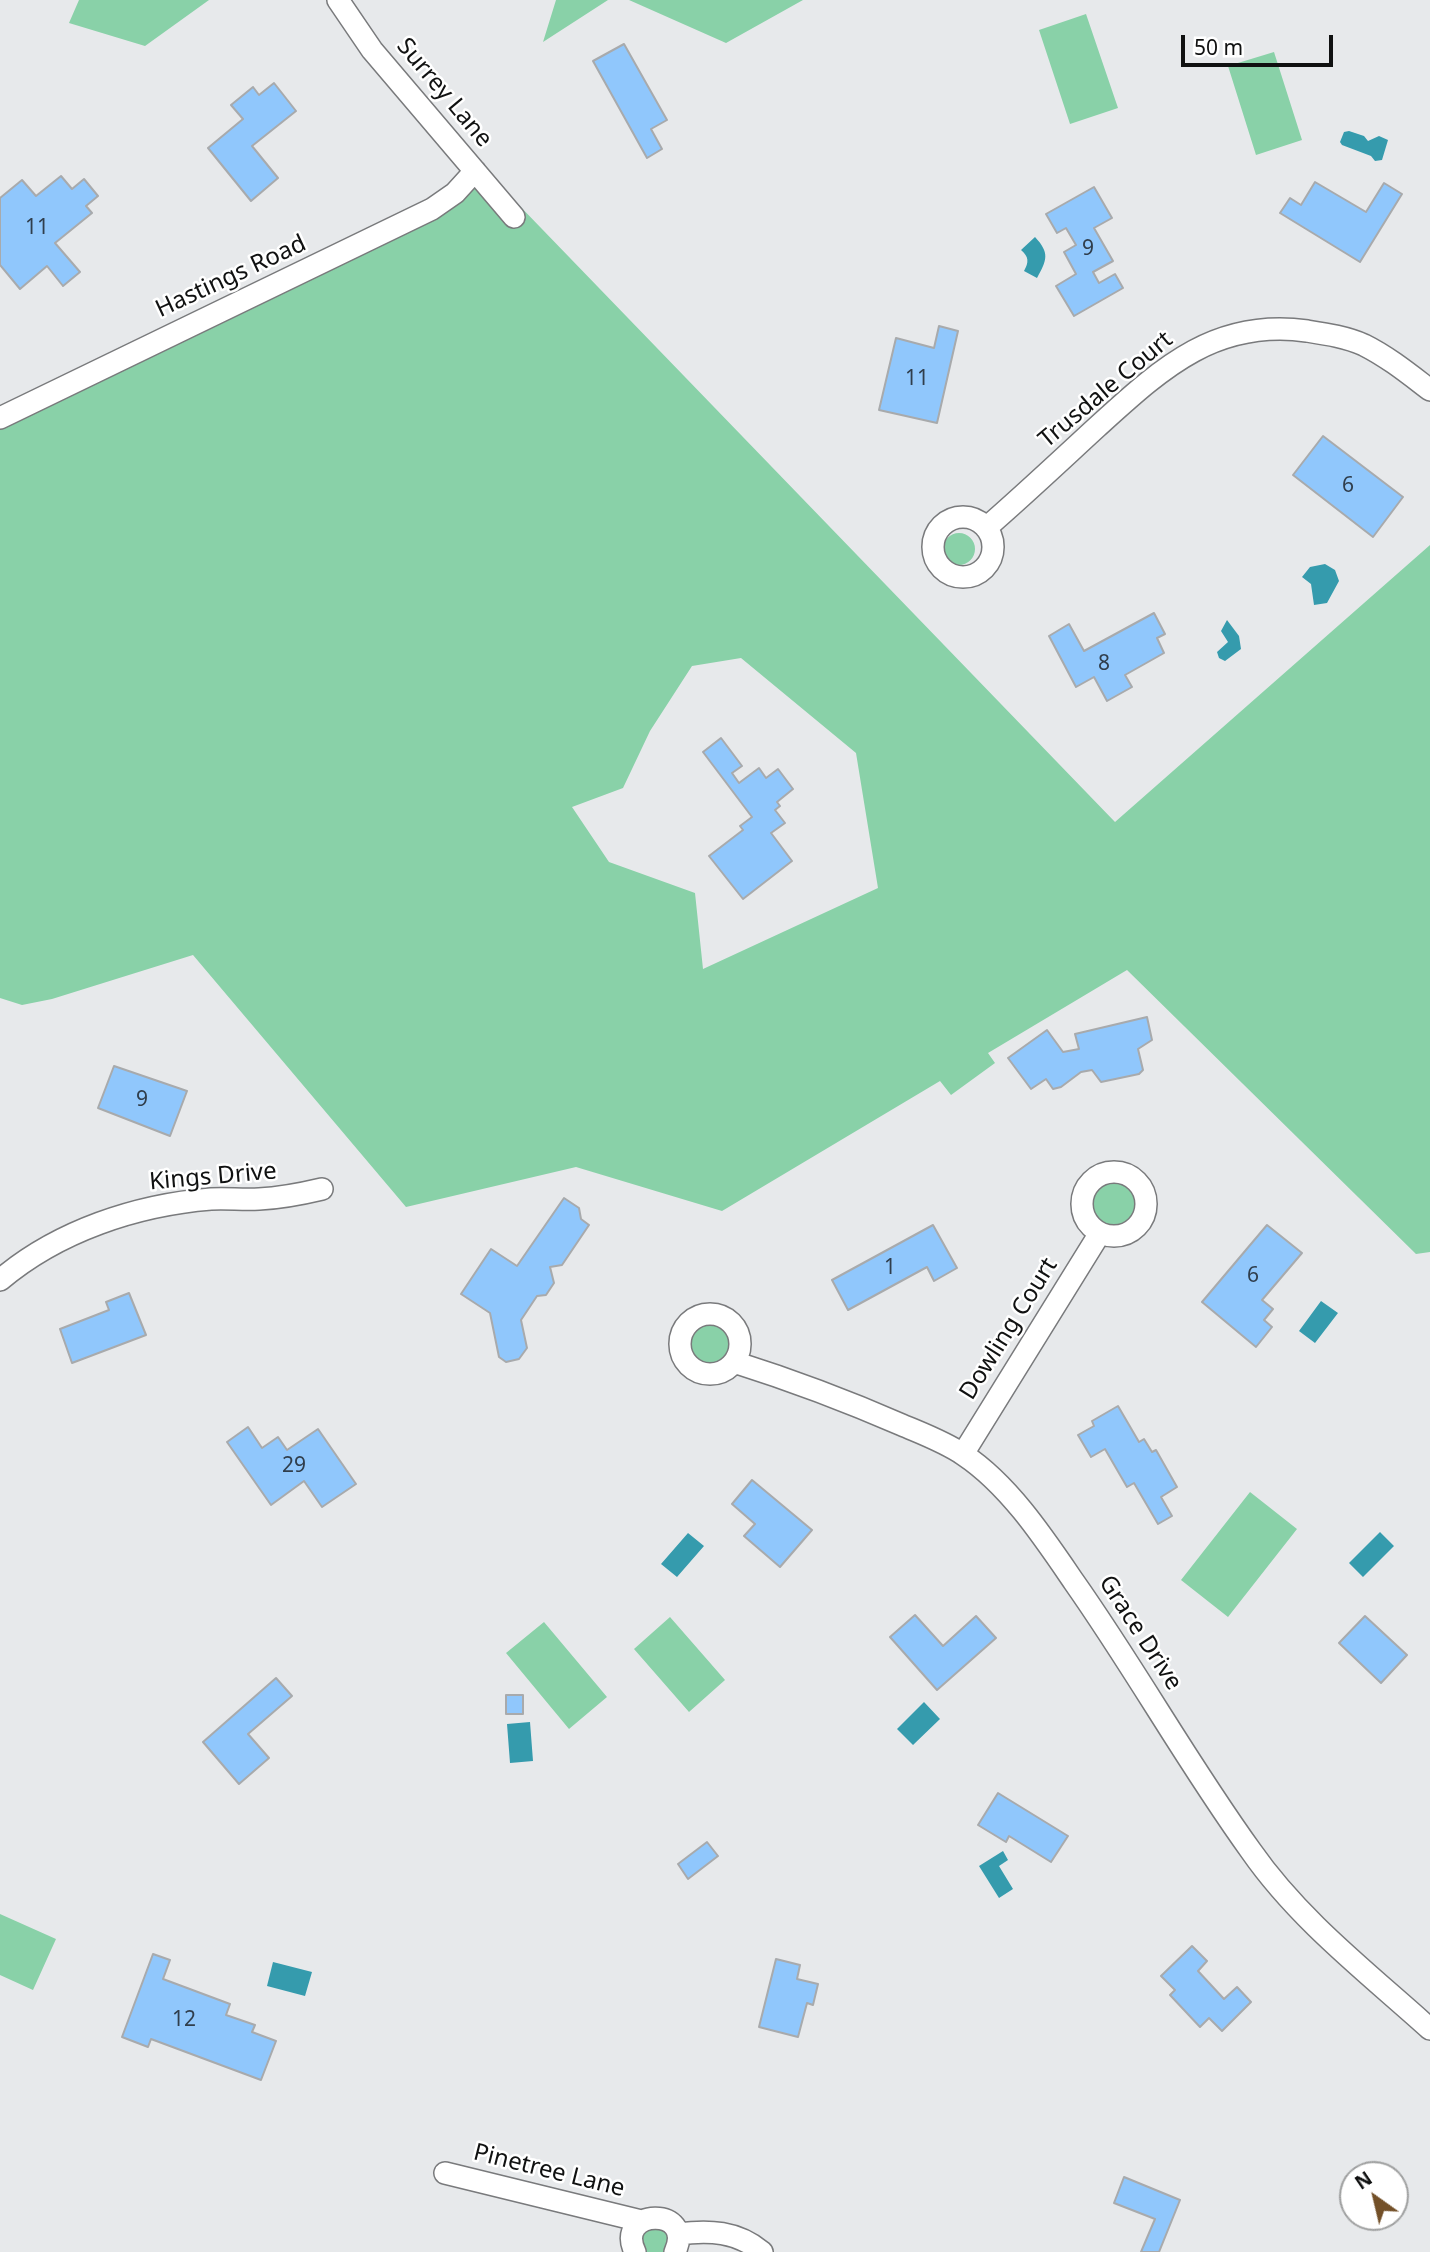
<!DOCTYPE html>
<style>
body{margin:0}
#map{position:relative;width:1430px;height:2252px;overflow:hidden;background:#e7e9eb;font-family:"Noto Sans",sans-serif}
canvas{display:block}
.north{position:absolute;left:1339px;top:2161px;width:70px;height:70px;box-sizing:border-box;background:#fff;border:2px solid #9fa0a0;border-radius:50%;rotate:326deg;font-size:19px;font-weight:700;line-height:28px;text-align:center;color:#101111}
.north::after{content:'';display:block;margin:auto;width:24px;height:32px;background:#735028;clip-path:polygon(50% 0,100% 100%,50% 72%,0 100%)}
.scale{position:absolute;left:1181px;top:35px;width:152px;height:32px;box-sizing:border-box;border:4px solid #101111;border-top:0;padding-left:9px;font-size:21px;line-height:24px;white-space:nowrap;color:#101111;-webkit-text-stroke:5px #fff;paint-order:stroke}
</style>
<div id="map">
<canvas width="1430" height="2252"></canvas>
<div class="north">N</div>
<div class="scale">50 m</div>
</div>
<script>
const context = document.querySelector('canvas').getContext('2d');
context.lineJoin = 'round';
function fill(path, color) {
  context.fillStyle = color;
  context.fill(path, 'evenodd');
}
function stroke(path, color, width, dash) {
  context.strokeStyle = color;
  context.lineWidth = width;
  context.lineCap = dash ? 'butt' : 'round';
  context.setLineDash(dash || []);
  context.stroke(path);
}
function drawText(font, color, halo, rows, align = 'center') {
  context.font = font + ' "Noto Sans",sans-serif';
  context.lineWidth = 5;
  context.setLineDash([]);
  context.textBaseline = 'middle';
  context.strokeStyle = halo;
  context.fillStyle = color;
  for (const [text, x, y, turn = 0] of rows) {
    context.save();
    context.translate(x, y);
    context.rotate((+turn || 0) * Math.PI / 180);
    context.textAlign = isNaN(turn) ? turn : align;
    if (halo) context.strokeText(text, 0, 0);
    context.fillText(text, 0, 0);
    context.restore();
  }
}
fill(new Path2D(`
 M 79,0 L 209,0 L 145,46 L 69,23 Z
 M 556,0 L 608,0 L 543,42 Z
 M 629,0 L 803,0 L 726,43 Z
 M 1086,14 L 1118,108 L 1070,124 L 1039,30 Z
 M 1274,52 L 1302,140 L 1256,155 L 1228,66 Z
 M 484,169 L 1115,822 L 1430,545 L 1430,1252 L 1416,1254 L 1127,970 L 988,1053 L 995,1063 L 951,1095 L 940,1081 L 722,1211 L 576,1167 L 406,1207 L 193,955 L 52,999 L 22,1005 L 0,998 L 0,418 L 369,242 ZM 741,658 L 856,753 L 878,888 L 703,969 L 695,893 L 609,862 L 572,807 L 623,788 L 650,731 L 692,666 Z
 M943 549a16 16 0 1 1 32 0a16 16 0 1 1-32 0Z
 M1089 1205a26 26 0 1 1 52 0a26 26 0 1 1-52 0Z
 M686 1343a23 23 0 1 1 46 0a23 23 0 1 1-46 0Z
 M 1250,1492 L 1297,1529 L 1228,1617 L 1181,1580 Z
 M 670,1617 L 725,1680 L 689,1712 L 634,1649 Z
 M 544,1622 L 607,1697 L 569,1729 L 506,1653 Z
 M 0,1914 L 56,1939 L 33,1990 L 0,1975 Z
 M 663,2218 L 675,2252 L 635,2252 L 633,2233 Z`), '#89d1a8');
fill(new Path2D(`
 M 1349,131 L 1364,136 L 1368,141 L 1379,136 L 1388,140 L 1382,160 L 1375,161 L 1371,156 L 1342,145 L 1340,142 L 1344,132 Z
 M 1035,237 C 1050,253 1047,260 1037,278 L 1024,271 C 1029,262 1029,257 1021,250 Z
 M 1325,564 L 1335,570 L 1339,581 L 1327,603 L 1314,605 L 1311,584 L 1302,577 L 1310,567 Z
 M 1227,620 L 1239,636 L 1241,649 L 1225,661 L 1219,658 L 1217,652 L 1228,642 L 1221,631 Z
 M 1321,1301 L 1338,1313 L 1315,1343 L 1299,1331 Z
 M 1380,1532 L 1394,1546 L 1363,1577 L 1349,1563 Z
 M 688,1533 L 704,1546 L 677,1577 L 661,1564 Z
 M 924,1702 L 940,1719 L 913,1745 L 897,1729 Z
 M 530,1722 L 533,1761 L 510,1763 L 507,1724 Z
 M 1003,1851 L 1008,1860 L 999,1866 L 1013,1889 L 999,1898 L 979,1866 Z
 M 273,1962 L 312,1972 L 305,1996 L 267,1986 Z`), '#359bad');
const building = new Path2D(`
 M 624,44 L 667,120 L 651,129 L 662,149 L 647,158 L 593,61 Z
 M 274,83 L 296,111 L 252,146 L 278,178 L 251,201 L 208,148 L 243,119 L 231,105 L 253,87 L 259,95 Z
 M 61,176 L 72,189 L 84,179 L 98,196 L 86,206 L 92,213 L 55,243 L 80,272 L 63,286 L 47,266 L 20,289 L 0,265 L 0,198 L 22,180 L 36,196 Z
 M 1315,182 L 1366,212 L 1384,183 L 1402,194 L 1360,262 L 1280,213 L 1290,198 L 1301,205 Z
 M 1094,187 L 1112,218 L 1094,228 L 1113,261 L 1093,272 L 1099,283 L 1115,274 L 1123,288 L 1074,316 L 1056,286 L 1076,274 L 1064,252 L 1076,245 L 1066,228 L 1057,233 L 1046,214 Z
 M 939,326 L 958,331 L 937,423 L 879,410 L 896,338 L 934,348 Z
 M 1323,436 L 1403,497 L 1373,537 L 1293,475 Z
 M 1154,613 L 1165,634 L 1157,638 L 1164,653 L 1125,675 L 1132,687 L 1107,701 L 1094,677 L 1076,687 L 1049,636 L 1069,624 L 1084,651 Z
 M 721,738 L 742,766 L 732,773 L 739,783 L 759,768 L 766,778 L 778,769 L 793,789 L 777,802 L 780,806 L 775,810 L 785,823 L 771,833 L 792,861 L 743,899 L 709,856 L 743,830 L 740,826 L 752,817 L 703,752 Z
 M 1147,1017 L 1152,1040 L 1138,1049 L 1143,1070 L 1139,1074 L 1101,1082 L 1092,1070 L 1081,1072 L 1061,1087 L 1053,1089 L 1046,1079 L 1031,1089 L 1008,1058 L 1047,1030 L 1063,1052 L 1079,1049 L 1075,1034 Z
 M 114,1066 L 187,1091 L 170,1136 L 98,1108 Z
 M 564,1198 L 579,1208 L 581,1219 L 589,1225 L 562,1265 L 550,1267 L 554,1283 L 546,1295 L 537,1296 L 521,1320 L 527,1348 L 519,1359 L 506,1362 L 499,1357 L 490,1313 L 461,1294 L 491,1249 L 517,1266 Z
 M 933,1225 L 957,1268 L 934,1281 L 927,1267 L 848,1310 L 832,1280 Z
 M 1267,1225 L 1302,1253 L 1262,1300 L 1273,1309 L 1264,1320 L 1272,1327 L 1256,1347 L 1202,1302 Z
 M 129,1293 L 146,1335 L 72,1363 L 60,1329 L 109,1310 L 106,1302 Z
 M 1118,1406 L 1139,1442 L 1144,1439 L 1152,1452 L 1156,1450 L 1177,1487 L 1161,1497 L 1172,1516 L 1158,1524 L 1134,1483 L 1127,1487 L 1105,1449 L 1091,1457 L 1078,1435 L 1094,1426 L 1092,1421 Z
 M 248,1427 L 262,1448 L 278,1437 L 287,1450 L 318,1429 L 356,1484 L 322,1507 L 304,1481 L 271,1505 L 227,1442 Z
 M 752,1480 L 812,1530 L 780,1567 L 744,1536 L 755,1524 L 732,1504 Z
 M 915,1615 L 943,1646 L 976,1616 L 996,1638 L 937,1690 L 890,1637 Z
 M 1365,1616 L 1407,1655 L 1381,1683 L 1339,1643 Z
 M 276,1678 L 292,1696 L 248,1734 L 269,1758 L 239,1784 L 203,1742 Z
 M 506,1695 L 523,1695 L 523,1714 L 506,1714 Z
 M 998,1793 L 1068,1836 L 1051,1862 L 1009,1836 L 1006,1842 L 978,1825 Z
 M 707,1842 L 718,1856 L 688,1879 L 678,1864 Z
 M 1192,1946 L 1207,1961 L 1198,1971 L 1224,1999 L 1237,1987 L 1251,2002 L 1222,2031 L 1209,2018 L 1200,2027 L 1170,1995 L 1175,1990 L 1161,1976 Z
 M 153,1954 L 170,1960 L 163,1979 L 230,2004 L 226,2015 L 255,2025 L 252,2032 L 276,2041 L 261,2080 L 151,2039 L 148,2047 L 122,2037 Z
 M 776,1959 L 800,1965 L 797,1979 L 818,1984 L 813,2005 L 807,2003 L 798,2037 L 759,2027 Z
 M 1124,2177 L 1180,2200 L 1159,2252 L 1141,2252 L 1155,2219 L 1114,2203 Z`);
fill(building, '#90c7fc');
stroke(building, '#a8aaac', 2);
const minor = new Path2D(`
 M 338,0 L 372,50 L 514,217
 M 0,418 L 432,209 L 455,193 L 475,171
 M933 547a30 30 0 1 1 60 0a30 30 0 1 1-60 0Z
 M 986,528 C 1024,495 1060,461 1097,427 C 1160,370 1214,318 1307,331 C 1326,334 1346,337 1364,345 C 1388,357 1409,374 1430,390
 M1082 1204a32 32 0 1 1 64 0a32 32 0 1 1-64 0Z
 M 0,1280 C 58,1231 136,1205 211,1199 C 227,1198 243,1200 259,1199 C 281,1198 301,1194 322,1189
 M680 1344a30 30 0 1 1 60 0a30 30 0 1 1-60 0Z
 M 734,1362 C 791,1380 847,1401 902,1425 C 923,1434 945,1442 964,1455 C 1009,1485 1044,1538 1074,1582 C 1136,1670 1188,1764 1251,1851 C 1299,1920 1368,1973 1430,2029
 M 963,1454 L 1100,1233
 M 445,2173 L 641,2221
 M 678,2234 C 709,2230 737,2231 762,2252
 M 635,2252 C 614,2208 696,2206 675,2252`);
stroke(minor, '#797a7c', 24);
stroke(minor, '#fff', 21);
drawText('21px', '#303e4c', null, [
 ["11",37,228],
 ["9",1088,249],
 ["11",917,379],
 ["6",1348,486],
 ["8",1104,664],
 ["9",142,1100],
 ["1",890,1268],
 ["6",1253,1276],
 ["29",294,1466],
 ["12",184,2020]
]);
drawText('24px', '#101111', '#fff', [
 ["Surrey Lane",444,93,50],
 ["Hastings Road",231,277,-25],
 ["Trusdale Court",1106,390,-40],
 ["Kings Drive",213,1177,-5],
 ["Dowling Court",1009,1329,-58],
 ["Grace Drive",1140,1633,57],
 ["Pinetree Lane",549,2171,14]
]);
</script>
